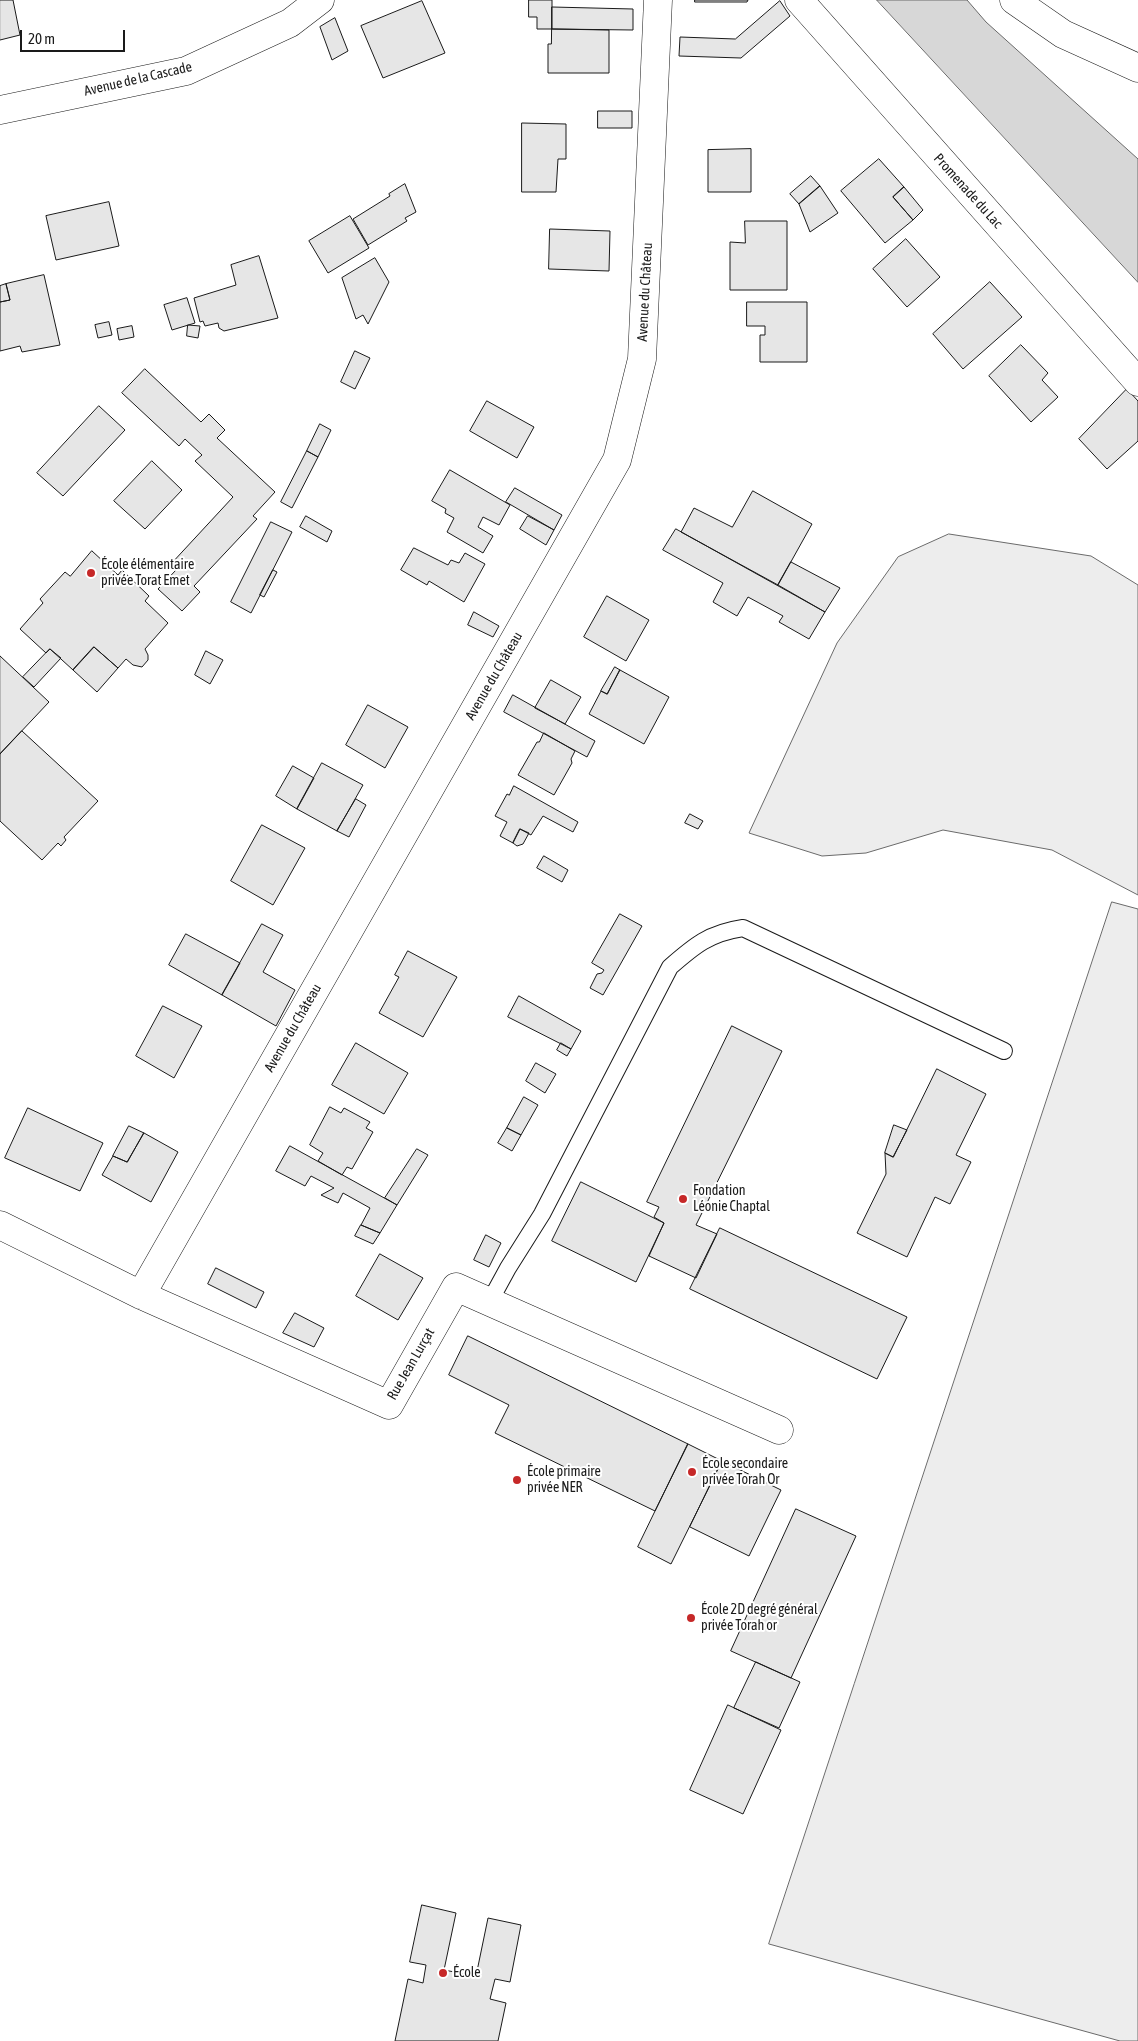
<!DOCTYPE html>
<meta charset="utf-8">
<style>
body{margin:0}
#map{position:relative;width:1138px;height:2041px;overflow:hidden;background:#fff;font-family:"Asap Condensed",sans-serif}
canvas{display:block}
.scale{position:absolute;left:20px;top:30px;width:105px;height:22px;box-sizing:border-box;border:2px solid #1a1a1a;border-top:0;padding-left:6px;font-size:15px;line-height:18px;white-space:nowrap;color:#1a1a1a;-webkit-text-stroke:4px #fff;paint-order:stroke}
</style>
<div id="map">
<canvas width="1138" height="2041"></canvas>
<div class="scale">20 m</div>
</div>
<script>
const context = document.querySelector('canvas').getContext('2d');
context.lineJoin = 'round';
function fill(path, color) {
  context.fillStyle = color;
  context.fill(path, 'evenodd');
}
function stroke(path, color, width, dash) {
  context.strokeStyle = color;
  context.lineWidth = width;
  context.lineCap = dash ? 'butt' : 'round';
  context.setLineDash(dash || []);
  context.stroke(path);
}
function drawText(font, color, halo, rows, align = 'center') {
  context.font = font + ' "Asap Condensed",sans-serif';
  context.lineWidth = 4;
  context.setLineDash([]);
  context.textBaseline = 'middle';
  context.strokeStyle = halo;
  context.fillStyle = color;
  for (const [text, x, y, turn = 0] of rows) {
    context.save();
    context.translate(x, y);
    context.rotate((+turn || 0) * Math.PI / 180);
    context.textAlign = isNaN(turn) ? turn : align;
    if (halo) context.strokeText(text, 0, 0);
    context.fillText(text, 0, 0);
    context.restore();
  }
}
const built = new Path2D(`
 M 949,534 L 1091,556 L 1138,585 L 1138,895 L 1052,850 L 943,830 L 866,853 L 822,856 L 749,833 L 837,643 L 898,557 Z
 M 1112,902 L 1138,909 L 1138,2041 L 1120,2041 L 769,1944 Z`);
fill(built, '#ededed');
stroke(built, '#6a6a6a', 1);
const water = new Path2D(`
 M 877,0 L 967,0 L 986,22 L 1138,159 L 1138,282 Z`);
fill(water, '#d7d7d7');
stroke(water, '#6a6a6a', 1);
const building = new Path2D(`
 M 0,0 L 13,0 L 20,35 L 0,40 Z
 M 529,0 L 552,0 L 552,29 L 537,29 L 537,17 L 529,17 Z
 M 695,0 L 748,0 L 747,2 L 695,2 Z
 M 422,1 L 445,53 L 383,78 L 361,26 Z
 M 780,1 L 790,16 L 741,58 L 679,56 L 680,37 L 735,39 Z
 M 552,7 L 633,9 L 633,30 L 552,29 Z
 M 335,18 L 348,51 L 332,60 L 320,27 Z
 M 552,29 L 609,30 L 609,73 L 548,73 L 548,44 L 551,44 Z
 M 598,111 L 632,111 L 632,128 L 598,128 Z
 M 522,123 L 566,124 L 566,159 L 558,159 L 556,192 L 522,192 Z
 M 751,149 L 751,192 L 708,192 L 708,150 Z
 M 879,159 L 904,187 L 893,197 L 913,220 L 885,243 L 841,191 Z
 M 811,176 L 820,186 L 799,204 L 790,194 Z
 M 405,184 L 416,212 L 405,218 L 407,221 L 368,245 L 353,219 L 390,196 L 389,194 Z
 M 820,186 L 838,213 L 810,232 L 799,204 Z
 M 904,187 L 923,210 L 913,220 L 893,197 Z
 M 109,202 L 119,246 L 56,260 L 46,216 Z
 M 350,216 L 369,248 L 328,273 L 309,241 Z
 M 745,221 L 787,221 L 787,290 L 730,290 L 730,242 L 745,243 Z
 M 550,229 L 610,231 L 609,271 L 549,269 Z
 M 906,239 L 940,277 L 907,307 L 873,269 Z
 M 259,256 L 278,318 L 224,331 L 219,328 L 218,323 L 205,326 L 203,321 L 200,322 L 194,298 L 236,285 L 231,265 Z
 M 375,258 L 389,282 L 368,324 L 363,315 L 356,319 L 342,278 Z
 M 44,275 L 60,345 L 22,352 L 20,346 L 0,351 L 0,302 L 10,300 L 6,284 Z
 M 990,282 L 1022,317 L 963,369 L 933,334 Z
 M 6,284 L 10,300 L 0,302 L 0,286 Z
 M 187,298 L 195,323 L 172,330 L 164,305 Z
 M 747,302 L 807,302 L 807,362 L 760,362 L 760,335 L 765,335 L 765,326 L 747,326 Z
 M 109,322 L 112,335 L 98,338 L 95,325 Z
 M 188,325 L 200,326 L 198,338 L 187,336 Z
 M 132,326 L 134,337 L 119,340 L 117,329 Z
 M 1021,345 L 1048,373 L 1042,380 L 1058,397 L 1031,422 L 989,376 Z
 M 355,351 L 370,358 L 355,389 L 341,382 Z
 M 145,369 L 201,422 L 209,414 L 225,430 L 217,438 L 275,492 L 253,516 L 257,519 L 194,586 L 200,592 L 182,611 L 158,589 L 176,570 L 170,565 L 233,497 L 195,461 L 202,455 L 185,439 L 179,446 L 122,393 Z
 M 1127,389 L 1138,401 L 1138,441 L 1107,469 L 1079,439 Z
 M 487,401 L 534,427 L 517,458 L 470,431 Z
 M 99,406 L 125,430 L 63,496 L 37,473 Z
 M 320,424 L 331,430 L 318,457 L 307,451 Z
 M 307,451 L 318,457 L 292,508 L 281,502 Z
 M 152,461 L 182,490 L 145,529 L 114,501 Z
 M 450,470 L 510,505 L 499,525 L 483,517 L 478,527 L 493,536 L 483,553 L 447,532 L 454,518 L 445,513 L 446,509 L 432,501 Z
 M 515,488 L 562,515 L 554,530 L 506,502 Z
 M 753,491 L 812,524 L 778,585 L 681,532 L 694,508 L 732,527 Z
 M 306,516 L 332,531 L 327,542 L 300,527 Z
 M 528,516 L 554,530 L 546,545 L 520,529 Z
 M 271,522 L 292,532 L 251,613 L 231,602 Z
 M 676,529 L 825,612 L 809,639 L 779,622 L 783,616 L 748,597 L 737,616 L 713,602 L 723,583 L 663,550 Z
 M 414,548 L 448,565 L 451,560 L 459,563 L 465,553 L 485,564 L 464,602 L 429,581 L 427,585 L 401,570 Z
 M 92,551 L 118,575 L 122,570 L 149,596 L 145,601 L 168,623 L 145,649 L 148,655 L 148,660 L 142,667 L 133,665 L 126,659 L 118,668 L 94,647 L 73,670 L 50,649 L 46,653 L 20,629 L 43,603 L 40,599 L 65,572 L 70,576 Z
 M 791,562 L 840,588 L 825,612 L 778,585 Z
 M 273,570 L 277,572 L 264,597 L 260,595 Z
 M 607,596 L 649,620 L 626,661 L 584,637 Z
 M 474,612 L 499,626 L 493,637 L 468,625 Z
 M 94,647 L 118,668 L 97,692 L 73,670 Z
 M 50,649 L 61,658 L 34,687 L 23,677 Z
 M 206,651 L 223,660 L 210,684 L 195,675 Z
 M 0,656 L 49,702 L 0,754 Z
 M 615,667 L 620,670 L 607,694 L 601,691 Z
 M 620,670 L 669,697 L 644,744 L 589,714 L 601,691 L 607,694 Z
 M 551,680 L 581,697 L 565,724 L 535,708 Z
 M 513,695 L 595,741 L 587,757 L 504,712 Z
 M 368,705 L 408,727 L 385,768 L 346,745 Z
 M 22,731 L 98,801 L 64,837 L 66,840 L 61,846 L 58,843 L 42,860 L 0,821 L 0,754 Z
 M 544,733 L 575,751 L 571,759 L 572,763 L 554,795 L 518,775 L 537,742 L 539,742 Z
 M 322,763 L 363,785 L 337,831 L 297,809 Z
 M 293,766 L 314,778 L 297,809 L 276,796 Z
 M 514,786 L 578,822 L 573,832 L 543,816 L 531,835 L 520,829 L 513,843 L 500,836 L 507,822 L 495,816 L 507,794 L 509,795 Z
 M 356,799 L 366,805 L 349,837 L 337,831 Z
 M 690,814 L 703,821 L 698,829 L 685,823 Z
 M 262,825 L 305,848 L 273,905 L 231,881 Z
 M 520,829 L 529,833 L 523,844 L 517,846 L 513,843 Z
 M 544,856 L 568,870 L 562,882 L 537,868 Z
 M 620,914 L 642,926 L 603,995 L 590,988 L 597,974 L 602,973 L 604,970 L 592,963 Z
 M 262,924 L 283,935 L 263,972 L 295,990 L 276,1026 L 222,995 Z
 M 186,934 L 240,963 L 222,995 L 169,965 Z
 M 408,951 L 457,977 L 423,1037 L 379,1013 L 399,977 L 395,975 Z
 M 519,996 L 581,1031 L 571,1049 L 508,1017 Z
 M 163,1006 L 202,1026 L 174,1078 L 136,1056 Z
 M 732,1026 L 782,1051 L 696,1225 L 717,1234 L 696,1278 L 649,1256 L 664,1223 L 654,1217 L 659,1207 L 647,1202 Z
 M 356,1043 L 408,1073 L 384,1114 L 332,1085 Z
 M 561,1043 L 571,1049 L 567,1056 L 557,1050 Z
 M 536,1063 L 556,1074 L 545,1093 L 526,1081 Z
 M 937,1069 L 986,1094 L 956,1155 L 971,1162 L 950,1204 L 935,1197 L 907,1257 L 857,1233 L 886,1174 L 885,1153 L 893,1157 Z
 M 524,1097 L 538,1105 L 521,1135 L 507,1128 Z
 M 330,1107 L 341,1113 L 344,1108 L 370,1122 L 366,1128 L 373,1132 L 352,1169 L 347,1167 L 342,1175 L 318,1161 L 323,1153 L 310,1145 Z
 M 28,1108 L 103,1143 L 80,1191 L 5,1158 Z
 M 894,1125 L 907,1130 L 893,1157 L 885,1153 Z
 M 129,1126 L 144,1133 L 127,1162 L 113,1156 Z
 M 507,1128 L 521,1135 L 512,1151 L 498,1143 Z
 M 144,1133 L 178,1152 L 151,1202 L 102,1175 L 113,1156 L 127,1162 Z
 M 290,1146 L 397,1205 L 380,1233 L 361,1225 L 370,1208 L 343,1193 L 338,1203 L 321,1195 L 334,1188 L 311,1176 L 305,1186 L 276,1171 Z
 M 417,1149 L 428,1155 L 397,1205 L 385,1198 Z
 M 581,1182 L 664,1223 L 636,1282 L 552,1241 Z
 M 361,1225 L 380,1233 L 373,1244 L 355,1236 Z
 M 720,1228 L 907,1317 L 877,1379 L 690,1289 Z
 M 486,1235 L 501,1243 L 489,1267 L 474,1260 Z
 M 380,1254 L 423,1278 L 398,1320 L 356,1296 Z
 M 216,1268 L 264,1292 L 256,1308 L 208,1284 Z
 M 295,1313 L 324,1328 L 314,1347 L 283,1333 Z
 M 468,1336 L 688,1444 L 655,1511 L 495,1433 L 509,1405 L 449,1375 Z
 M 688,1444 L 722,1461 L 671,1564 L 638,1547 Z
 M 722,1461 L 781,1490 L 749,1556 L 690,1527 Z
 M 796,1509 L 856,1536 L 791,1678 L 731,1651 Z
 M 756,1662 L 800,1682 L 779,1728 L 734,1708 Z
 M 728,1705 L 781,1730 L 743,1814 L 690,1790 Z
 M 422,1905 L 456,1913 L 444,1970 L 476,1976 L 488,1918 L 521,1925 L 510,1982 L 495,1979 L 490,1999 L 506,2003 L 498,2041 L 395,2041 L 408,1979 L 423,1983 L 426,1965 L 410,1962 Z`);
fill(building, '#e6e6e6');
stroke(building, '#1a1a1a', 1);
const lane = new Path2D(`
 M 490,1301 L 508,1268 L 542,1214 L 670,967 C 694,946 709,933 743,928 L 1004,1051`);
const street = new Path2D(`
 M 799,0 L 1138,382
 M 1014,0 L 1063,34 L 1138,68
 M 0,110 L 186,71 L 290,23 L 320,0
 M 0,1225 L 141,1295 L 389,1405 L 456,1287 L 779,1430
 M 141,1295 L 617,460 L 642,359 L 658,0`);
stroke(lane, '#1a1a1a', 18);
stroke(street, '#1a1a1a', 29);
stroke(lane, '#fff', 16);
stroke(street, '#fff', 28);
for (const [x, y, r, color] of [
 [91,573,5,"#c62828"],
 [683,1199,5,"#c62828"],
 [692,1472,5,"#c62828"],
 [517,1480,5,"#c62828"],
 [691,1618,5,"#c62828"],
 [443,1973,5,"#c62828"]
]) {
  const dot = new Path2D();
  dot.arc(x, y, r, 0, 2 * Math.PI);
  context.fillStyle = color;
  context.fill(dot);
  stroke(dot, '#fff', 2);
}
drawText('14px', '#1a1a1a', '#fff', [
 ["Avenue de la Cascade",138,79,-13],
 ["Promenade du Lac",968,191,48],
 ["Avenue du Château",645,292,-87],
 ["Avenue du Château",494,676,-60],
 ["Avenue du Château",293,1028,-60],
 ["Rue Jean Lurçat",411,1364,-60]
]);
drawText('14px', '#1a1a1a', '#fff', [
 ["École élémentaire",101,565],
 ["privée Torat Emet",101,581],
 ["Fondation",693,1191],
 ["Léonie Chaptal",693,1207],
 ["École secondaire",702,1464],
 ["privée Torah Or",702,1480],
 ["École primaire",527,1472],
 ["privée NER",527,1488],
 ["École 2D degré général",701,1610],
 ["privée Torah or",701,1626],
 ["École",453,1973]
], 'left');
</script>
